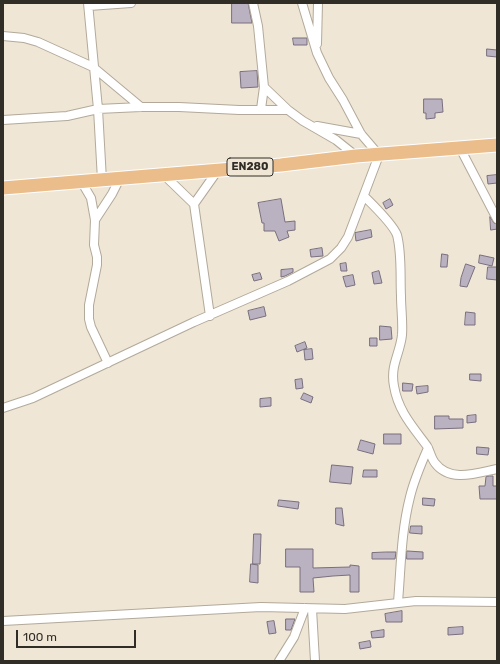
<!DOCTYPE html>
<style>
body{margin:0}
#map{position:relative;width:500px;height:664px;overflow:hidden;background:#efe6d6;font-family:Rubik,sans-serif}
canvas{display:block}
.frame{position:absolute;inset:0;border:4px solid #302c26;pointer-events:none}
.scale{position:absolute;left:16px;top:630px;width:120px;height:18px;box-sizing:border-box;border:2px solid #302c26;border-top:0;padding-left:5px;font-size:12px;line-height:14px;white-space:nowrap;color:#302c26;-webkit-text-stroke:3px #efe6d6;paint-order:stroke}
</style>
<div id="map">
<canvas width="500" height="664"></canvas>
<div class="frame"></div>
<div class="scale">100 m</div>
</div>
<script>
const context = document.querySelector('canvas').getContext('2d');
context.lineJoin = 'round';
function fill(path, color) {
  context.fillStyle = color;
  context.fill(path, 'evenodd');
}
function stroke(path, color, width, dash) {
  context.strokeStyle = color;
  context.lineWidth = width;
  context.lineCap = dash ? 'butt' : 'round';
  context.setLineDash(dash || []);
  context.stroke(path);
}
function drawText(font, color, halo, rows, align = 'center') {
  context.font = font + ' Rubik,sans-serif';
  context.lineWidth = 3;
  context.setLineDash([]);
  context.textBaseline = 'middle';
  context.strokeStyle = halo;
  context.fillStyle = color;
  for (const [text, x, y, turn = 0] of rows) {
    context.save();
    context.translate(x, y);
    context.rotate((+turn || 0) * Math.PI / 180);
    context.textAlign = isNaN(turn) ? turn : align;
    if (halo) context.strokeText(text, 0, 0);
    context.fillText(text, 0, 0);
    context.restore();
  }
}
const building = new Path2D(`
 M 232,3 L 248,3 L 252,23 L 232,23 Z
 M 293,38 L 307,38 L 307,45 L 294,45 Z
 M 487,49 L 497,50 L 497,57 L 487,56 Z
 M 257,71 L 258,87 L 241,88 L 240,72 Z
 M 424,99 L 442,99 L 443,112 L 435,113 L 435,118 L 426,119 L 426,113 L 424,113 Z
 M 497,175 L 497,183 L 488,184 L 487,176 Z
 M 281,199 L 285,222 L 295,221 L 295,230 L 287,231 L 289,237 L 279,241 L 275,231 L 264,231 L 264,223 L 262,223 L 258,203 Z
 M 390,199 L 393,205 L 386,209 L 383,203 Z
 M 490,217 L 494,223 L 497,224 L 497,229 L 491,230 Z
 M 371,230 L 372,237 L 356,241 L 355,233 Z
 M 322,248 L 323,256 L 311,257 L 310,250 Z
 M 442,254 L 448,255 L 447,267 L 441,267 Z
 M 480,255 L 494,258 L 492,266 L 479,263 Z
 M 346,263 L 347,271 L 341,271 L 340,264 Z
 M 466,264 L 475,267 L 467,287 L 460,286 L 461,278 Z
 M 488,267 L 497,267 L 497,280 L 487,279 Z
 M 293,269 L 293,272 L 285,276 L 281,277 L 281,270 Z
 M 379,271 L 382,283 L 374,284 L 372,273 Z
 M 260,273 L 262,279 L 254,281 L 252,275 Z
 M 353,275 L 355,285 L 346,287 L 343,277 Z
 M 264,307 L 266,316 L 250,320 L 248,311 Z
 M 466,312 L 475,313 L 475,325 L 465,325 Z
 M 380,326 L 391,327 L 392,339 L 380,340 Z
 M 370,338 L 377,338 L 377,346 L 370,346 Z
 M 305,342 L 307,348 L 297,352 L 295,346 Z
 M 312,349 L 313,359 L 305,360 L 304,350 Z
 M 470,374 L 481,374 L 481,381 L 470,380 Z
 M 302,379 L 303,388 L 296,389 L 295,380 Z
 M 403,383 L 413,384 L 412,391 L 403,391 Z
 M 428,386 L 428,392 L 417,394 L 416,387 Z
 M 304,393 L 313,397 L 311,403 L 301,399 Z
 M 271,398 L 271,406 L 260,407 L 260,399 Z
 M 476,415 L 476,422 L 467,423 L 467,416 Z
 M 435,416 L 449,416 L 449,419 L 463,419 L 463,428 L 435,429 Z
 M 384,434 L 401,434 L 401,444 L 384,444 Z
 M 361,440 L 375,444 L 373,454 L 358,450 Z
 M 477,447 L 489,448 L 488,455 L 477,454 Z
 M 332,465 L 353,467 L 351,484 L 330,482 Z
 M 364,470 L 377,470 L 377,477 L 363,477 Z
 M 490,476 L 493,476 L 493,486 L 497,486 L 497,499 L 480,499 L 479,486 L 485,486 L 486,477 Z
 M 423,498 L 435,499 L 434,506 L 423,505 Z
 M 279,500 L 299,502 L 298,509 L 278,506 Z
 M 336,508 L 342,508 L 344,526 L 336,524 Z
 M 411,526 L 422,526 L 422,534 L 410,533 Z
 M 254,534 L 261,534 L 260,564 L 253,564 Z
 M 286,549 L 313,549 L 313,568 L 350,567 L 350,565 L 359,566 L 359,592 L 350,592 L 350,575 L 333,576 L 313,578 L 314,592 L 300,592 L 300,567 L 286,567 Z
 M 407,551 L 423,552 L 423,559 L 407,559 Z
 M 386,552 L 396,552 L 395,559 L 372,559 L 372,553 Z
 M 251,564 L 258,565 L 258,583 L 250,582 Z
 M 402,611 L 402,622 L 386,622 L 385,614 Z
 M 286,619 L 295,619 L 291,630 L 286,630 Z
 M 274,621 L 276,633 L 269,634 L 267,622 Z
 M 463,627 L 463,634 L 448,635 L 448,628 Z
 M 384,630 L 384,637 L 372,638 L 371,632 Z
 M 370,641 L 371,647 L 360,649 L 359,643 Z`);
fill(building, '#bbb2c1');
stroke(building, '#786f7d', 1);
const minor = new Path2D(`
 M 88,3 L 98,109 L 102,180
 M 253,3 L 258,26 L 264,87 L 261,109
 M 89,6 L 131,3
 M 3,36 L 24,38 L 38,42 L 93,67 L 141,107
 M 317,44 L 318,3
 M 264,87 L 288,110
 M 3,120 L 67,116 L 98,109 L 141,107 L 179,107 L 239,110 L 288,110 L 303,121 L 336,140 L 356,156
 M 317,126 L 361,134
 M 460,148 L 497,219
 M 164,175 L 194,204 L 210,316
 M 81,181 L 91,198 L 95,220 L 94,245 L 97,257 L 97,265 L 89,305 L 89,319 L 91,327 L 108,363
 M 364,196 C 373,205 393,224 397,235 C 402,254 400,276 401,296 C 401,309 403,322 402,335 C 400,354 390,365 394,386 C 398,411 413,427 427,446 C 430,451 431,458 435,463 C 450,483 477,473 497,469
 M 194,204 L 218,170
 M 95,220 L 112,194 L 120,178
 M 3,408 L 33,398 L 194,322 L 288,281 L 330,259 L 341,248 L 348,237 L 379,155 L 361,134 L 343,100 L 329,78 L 317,53 L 302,3
 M 398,602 C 401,567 401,532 410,497 C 414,480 421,464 428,448
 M 312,609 L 315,661
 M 3,621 L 261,607 L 345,609 L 416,601 L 497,602
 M 279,661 L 294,637 L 305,608`);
const primary = new Path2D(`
 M 3,188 L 281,165 L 356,156 L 497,145`);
stroke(minor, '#b2a99a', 10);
stroke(primary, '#fff', 15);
stroke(minor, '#fff', 8);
stroke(primary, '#ebbd8b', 13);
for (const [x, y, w] of [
 [250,167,46]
]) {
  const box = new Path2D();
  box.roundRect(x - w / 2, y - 9, w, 18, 3);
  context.fillStyle = '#efe6d6';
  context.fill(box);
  stroke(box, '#302c26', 1);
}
drawText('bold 11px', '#302c26', null, [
 ["EN280",250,167]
]);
</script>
